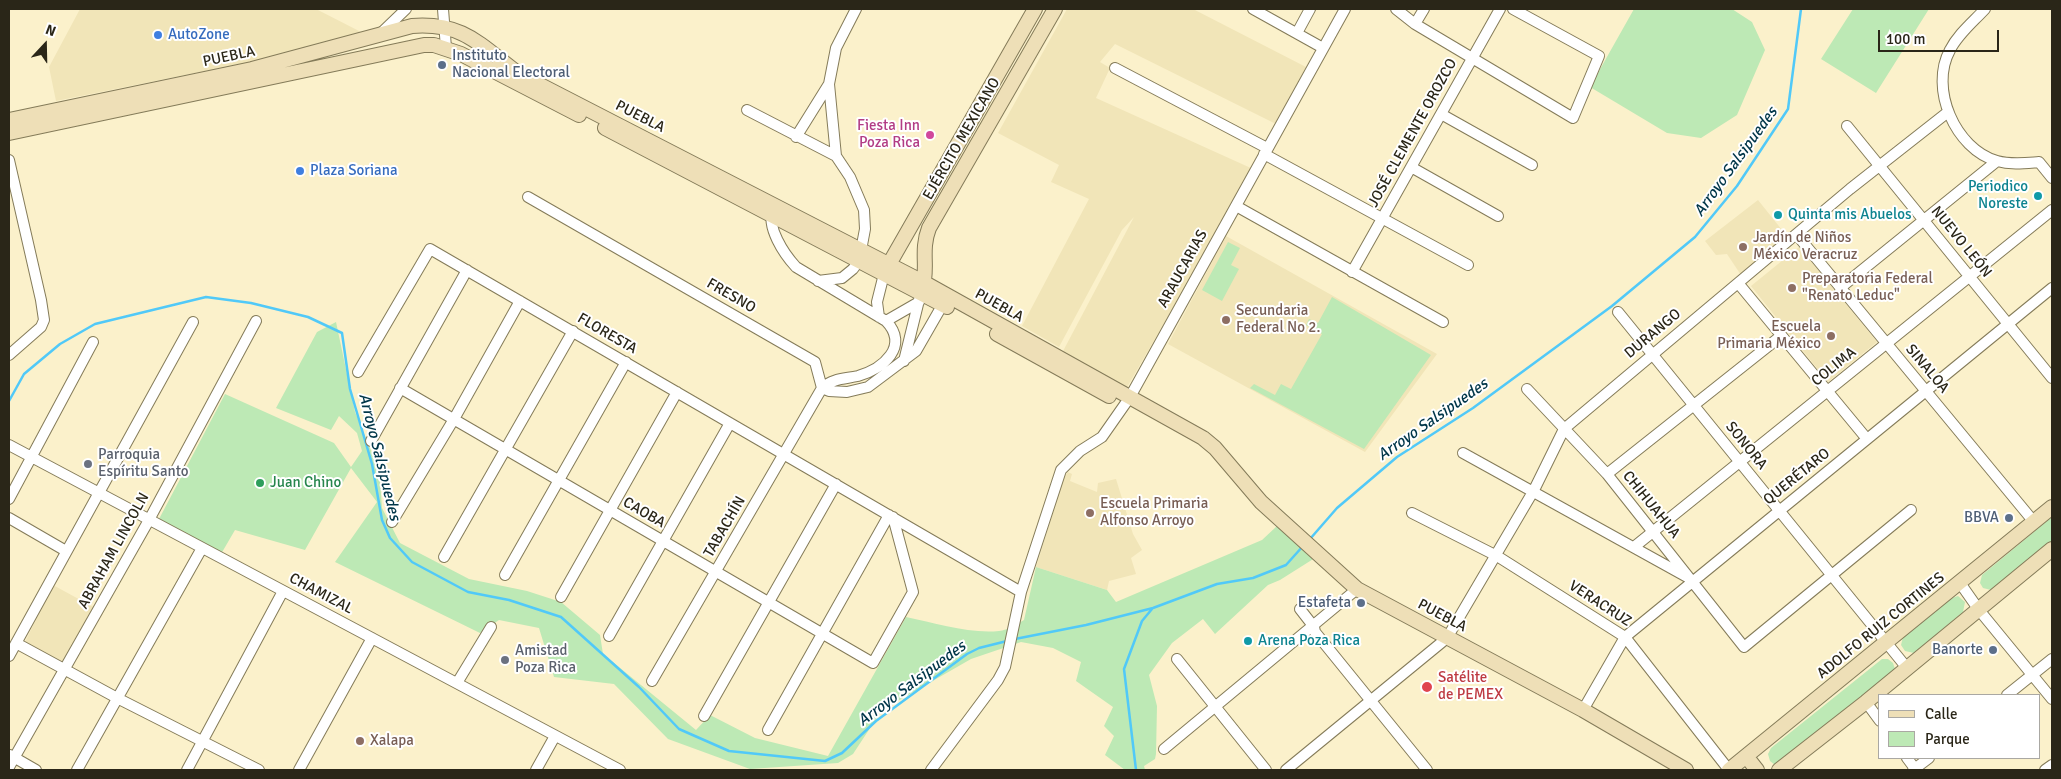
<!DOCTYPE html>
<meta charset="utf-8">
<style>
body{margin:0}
#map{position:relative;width:2061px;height:779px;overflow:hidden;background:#fbf1cb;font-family:Signika,sans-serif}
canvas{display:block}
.frame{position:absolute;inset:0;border:10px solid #2a2618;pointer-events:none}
.legend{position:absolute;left:1878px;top:694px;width:162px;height:65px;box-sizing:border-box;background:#fff;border:1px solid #aaa8a3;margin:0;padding:6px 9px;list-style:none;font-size:15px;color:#2a2618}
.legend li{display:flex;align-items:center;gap:10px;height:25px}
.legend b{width:25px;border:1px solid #aaa8a3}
.north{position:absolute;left:20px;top:20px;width:50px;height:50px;-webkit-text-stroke:4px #fff;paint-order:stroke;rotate:21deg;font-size:14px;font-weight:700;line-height:20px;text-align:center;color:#2a2618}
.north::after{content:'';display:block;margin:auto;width:18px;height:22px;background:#2a2618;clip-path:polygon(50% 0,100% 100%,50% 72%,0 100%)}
.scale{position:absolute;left:1878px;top:30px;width:121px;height:22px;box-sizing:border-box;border:2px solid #2a2618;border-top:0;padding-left:6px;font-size:15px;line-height:18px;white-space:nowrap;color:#2a2618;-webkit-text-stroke:4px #fff;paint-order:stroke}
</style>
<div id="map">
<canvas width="2061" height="779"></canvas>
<div class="frame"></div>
<ul class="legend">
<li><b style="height:6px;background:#eedfb7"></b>Calle</li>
<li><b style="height:14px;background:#bde9b5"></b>Parque</li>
</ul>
<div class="north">N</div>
<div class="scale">100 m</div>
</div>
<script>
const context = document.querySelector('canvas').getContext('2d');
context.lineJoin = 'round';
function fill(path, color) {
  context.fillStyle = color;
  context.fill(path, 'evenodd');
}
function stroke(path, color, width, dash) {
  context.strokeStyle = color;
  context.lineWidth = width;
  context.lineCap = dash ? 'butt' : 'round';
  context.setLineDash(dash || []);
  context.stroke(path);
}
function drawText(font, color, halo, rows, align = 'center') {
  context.font = font + ' Signika,sans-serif';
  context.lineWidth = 4;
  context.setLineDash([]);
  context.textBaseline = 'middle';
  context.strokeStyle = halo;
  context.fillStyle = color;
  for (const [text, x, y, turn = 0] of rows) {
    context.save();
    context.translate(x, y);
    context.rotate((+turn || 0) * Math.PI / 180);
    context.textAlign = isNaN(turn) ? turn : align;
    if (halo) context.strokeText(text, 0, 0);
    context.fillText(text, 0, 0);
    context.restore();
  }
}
fill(new Path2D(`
 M 80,9 L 316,9 L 363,33 L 359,40 L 56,101 L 49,67 Z
 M 1067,9 L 1193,9 L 1306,67 L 1276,124 L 1115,44 L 1100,62 L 1110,68 L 1096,98 L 1253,169 L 1126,389 L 1062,353 L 1134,217 L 1122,230 L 1059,347 L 1022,326 L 1089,199 L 1051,182 L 1059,165 L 998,133 Z
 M 1758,200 L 1786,235 L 1747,284 L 1727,254 L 1716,255 L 1705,241 Z
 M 1226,236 L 1437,354 L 1365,452 L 1168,344 Z
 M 1799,247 L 1877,342 L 1828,382 L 1751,286 Z
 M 1068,472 L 1072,474 L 1070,481 L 1097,492 L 1098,483 L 1116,479 L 1133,534 L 1142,550 L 1131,558 L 1136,574 L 1109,581 L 1107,590 L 1036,567 L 1064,477 Z
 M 53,585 L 97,609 L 63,664 L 24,644 Z`), '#f1e5b8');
fill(new Path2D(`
 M 1634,9 L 1732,9 L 1752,22 L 1765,50 L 1737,115 L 1701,138 L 1667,133 L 1590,87 Z
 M 1853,9 L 1929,9 L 1876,93 L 1821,59 Z
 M 1228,242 L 1240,248 L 1231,265 L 1239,269 L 1222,301 L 1202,290 Z
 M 1332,297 L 1431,355 L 1364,449 L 1250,388 L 1254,384 L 1275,395 L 1281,384 L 1291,389 L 1322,334 L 1306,325 L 1309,319 L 1318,323 Z
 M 336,322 L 355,412 L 372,453 L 380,480 L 382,508 L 400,543 L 469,579 L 527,591 L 561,602 L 600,635 L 603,654 L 696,730 L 710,715 L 755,738 L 828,756 L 906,617 C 936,623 969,634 999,631 C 1008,630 1016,625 1024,620 L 1036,567 L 1107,590 L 1116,602 L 1262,540 L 1277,526 L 1318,556 L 1280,580 L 1268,585 L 1215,634 L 1203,619 L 1172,643 L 1149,675 L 1157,706 L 1156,754 L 1155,759 L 1144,766 L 1145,770 L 1125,770 L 1105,755 L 1114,736 L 1104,726 L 1113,707 L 1076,681 L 1081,662 L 1053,648 L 1021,642 L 971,659 L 882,710 L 853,754 L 838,763 L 750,769 L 668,739 L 614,684 L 554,677 L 539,628 L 499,620 L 480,633 L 335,562 L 377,502 L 351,468 L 305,550 L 235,530 L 221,554 L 159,519 L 225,394 L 334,443 L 351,467 L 362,451 L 357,433 L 339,416 L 331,430 L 276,408 L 317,332 Z
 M 2052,517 L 2052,541 L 1991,590 L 1983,588 L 1980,583 L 1982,575 Z
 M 1958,596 L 1965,602 L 1963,612 L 1914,653 L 1905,651 L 1901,645 L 1903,637 L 1952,598 Z
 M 1882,659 L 1888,659 L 1893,663 L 1896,672 L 1775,765 L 1770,761 L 1768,754 L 1771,748 Z`), '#bde9b5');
stroke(new Path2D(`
 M 9,401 L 24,374 L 60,344 L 95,324 L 206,297 L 251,303 L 308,317 L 342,333 L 350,389 L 372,464 L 382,520 L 390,538 L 412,562 L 468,592 L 509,600 L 561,617 L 639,687 L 679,729 L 729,751 L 825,761 L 842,753 L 876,721 L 967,654 L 979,648 L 1007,641
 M 1310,539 L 1337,508 L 1397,457 L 1473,408 L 1612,306 L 1695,237 L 1737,186 L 1788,109 L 1801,9
 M 1015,639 L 1086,625 L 1153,608 L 1217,584 L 1253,578 L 1286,565 L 1303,546
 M 1136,770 L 1124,669 L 1142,621 L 1152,609`), '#51c9f8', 2.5);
const minor = new Path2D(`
 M 443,9 L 446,48
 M 1253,9 L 1323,48
 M 1396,9 L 1415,24 L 1573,118 L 1599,56 L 1513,9
 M 1985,9 C 1973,22 1958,34 1950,50 C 1929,88 1955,149 1997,161 C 2011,165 2026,163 2039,162 L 2052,178
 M 1415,24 L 1424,9
 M 1297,33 L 1310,9
 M 380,34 L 406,9
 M 1115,68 L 1267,148
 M 747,110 L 836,156
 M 1441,114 L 1532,165
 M 1847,126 L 2052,378
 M 796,137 L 829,84
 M 1264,154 L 1468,265
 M 9,160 L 41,300 L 44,320 L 41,327 L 9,355
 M 1411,167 L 1498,216
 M 528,197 L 815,362 L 822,388 L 829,391 L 847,392 L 868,387 L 916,351 L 943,304
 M 1236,206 L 1443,322
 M 1797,235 L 2034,522
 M 1352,272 L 1500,9
 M 818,281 L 842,278 L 853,269 L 859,261 L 865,229 L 864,210 L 850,177 L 836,156 L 829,84 L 836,48 L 856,9
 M 1738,283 L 1867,439
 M 1840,288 L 1997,161
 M 1618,312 L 1907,668
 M 879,317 L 877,302 L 884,274
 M 886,321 L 919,302
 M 904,361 L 921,292
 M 358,372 L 430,249 L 1021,592
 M 400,388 L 873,663 L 913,592 L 893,517
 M 1527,389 L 1607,474 L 1744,647 L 1911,510
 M 371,441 L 467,270
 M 9,445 L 620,770
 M 1463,453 L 1687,577
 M 1607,474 L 1781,336
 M 9,499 L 93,342
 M 1412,513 L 1497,556 L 1625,637 L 1729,770
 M 9,518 L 66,551
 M 392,522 L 454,419 L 520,301
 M 1634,547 L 2052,210
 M 444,557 L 573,331
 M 505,575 L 626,362
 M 1960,583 L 1979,610 L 2052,699
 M 561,597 L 677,392
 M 1300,609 L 1314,627 L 1315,632 L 1427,770
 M 609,636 L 730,423
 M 16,643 L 119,699 L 259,770
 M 9,656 L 193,322
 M 1177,659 L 1266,770
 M 652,681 L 822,388 C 833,378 845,379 858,376 C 883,369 910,346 886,321 L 796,267 C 784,254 766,227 773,210
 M 457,683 L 491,627
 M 2007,695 L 2052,659
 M 1866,702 L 1880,721
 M 1583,710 L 1625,637 L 2052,288
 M 704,716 L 836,484
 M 768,730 L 889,515
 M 1164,749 L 1357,589
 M 10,755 L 36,770
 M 1907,758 L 1916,770
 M 9,767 L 149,520 L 256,321
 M 77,770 L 202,548
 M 187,770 L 283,591
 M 299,770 L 372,638
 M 536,770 L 555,736
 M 931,770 L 998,680 L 1005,667 L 1021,592 L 1061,470 L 1080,451 L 1102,437 L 1130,397 L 1345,9
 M 1286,770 L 1447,638 L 1534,490 L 1564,429 L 1850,189 L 1948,112
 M 1913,770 L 1929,758
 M 2045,770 L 2052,765`);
const secondary = new Path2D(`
 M 9,120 L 252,69 L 412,26 C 464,22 481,46 519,74 L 925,283 L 1203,438 L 1215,448 L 1261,502 L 1357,589 L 1583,710 L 1686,770
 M 605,128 L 947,307
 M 9,133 L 424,45 L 434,45 L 461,54 L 579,115
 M 884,273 L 1035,9
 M 922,289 C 929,269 920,251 929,228 L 1055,9
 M 997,334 L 1109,396
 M 1746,756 L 1757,770
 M 1729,770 L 2052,507
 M 1779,770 L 1866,702 L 2052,549`);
stroke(minor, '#847b59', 12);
stroke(secondary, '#847b59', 16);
stroke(minor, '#fff', 10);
stroke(secondary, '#eedfb7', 14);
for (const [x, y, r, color] of [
 [158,35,5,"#3f7fe0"],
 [442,65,5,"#5c6f8a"],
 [930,135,5,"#d1479c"],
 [300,171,5,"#3f7fe0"],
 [2038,196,5,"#0f9aa8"],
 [1778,215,5,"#0f9aa8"],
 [1743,247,5,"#8d6e63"],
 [1792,288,5,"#8d6e63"],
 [1226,320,5,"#8d6e63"],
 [1831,336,5,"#8d6e63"],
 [88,464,5,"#6b7280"],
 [260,483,5,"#2e9e5b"],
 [1090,513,5,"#8d6e63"],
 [2009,518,5,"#5c6f8a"],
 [1361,603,5,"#5c6f8a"],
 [1248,641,5,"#0f9aa8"],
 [1993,650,5,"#5c6f8a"],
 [505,660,5,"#6b7280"],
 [1427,687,6,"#e0444e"],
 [360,741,5,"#8d6e63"]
]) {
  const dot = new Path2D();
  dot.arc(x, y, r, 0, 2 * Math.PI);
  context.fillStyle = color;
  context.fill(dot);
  stroke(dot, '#fff', 2);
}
drawText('15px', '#366cbe', '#fff', [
 ["AutoZone",168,35],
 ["Plaza Soriana",310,171]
], 'left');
drawText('15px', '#4e5e75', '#fff', [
 ["Instituto",452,56,"left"],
 ["Nacional Electoral",452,73,"left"],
 ["BBVA",1999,518],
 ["Estafeta",1351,603],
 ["Banorte",1983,650]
], 'right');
drawText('15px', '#2a2618', '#fff', [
 ["PUEBLA",229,57,-12],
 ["PUEBLA",640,117,27],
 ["JOSÉ CLEMENTE OROZCO",1413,133,-61],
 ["EJÉRCITO MEXICANO",962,139,-60],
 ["NUEVO LEÓN",1961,242,51],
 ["ARAUCARIAS",1183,269,-61],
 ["FRESNO",731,296,30],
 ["PUEBLA",999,306,29],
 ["FLORESTA",607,334,30],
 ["DURANGO",1653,334,-40],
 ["COLIMA",1834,367,-39],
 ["SINALOA",1927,369,50],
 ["SONORA",1746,446,51],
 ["QUERÉTARO",1797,477,-39],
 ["CHIHUAHUA",1651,505,51],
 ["CAOBA",644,513,30],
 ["TABACHÍN",725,527,-60],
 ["ABRAHAM LINCOLN",114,551,-61],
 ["CHAMIZAL",321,594,28],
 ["VERACRUZ",1600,604,33],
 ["PUEBLA",1442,616,28],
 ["ADOLFO RUIZ CORTINES",1881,626,-39]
]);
drawText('15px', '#b23c85', '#fff', [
 ["Fiesta Inn",920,126],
 ["Poza Rica",920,143]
], 'right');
drawText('15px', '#0d838f', '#fff', [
 ["Periodico",2028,187,"right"],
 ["Noreste",2028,204,"right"],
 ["Quinta mis Abuelos",1788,215],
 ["Arena Poza Rica",1258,641]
], 'left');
drawText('15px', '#785e54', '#fff', [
 ["Jardín de Niños",1753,238],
 ["México Veracruz",1753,255],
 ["Preparatoria Federal",1802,279],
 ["\"Renato Leduc\"",1802,296],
 ["Secundaria",1236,311],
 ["Federal No 2.",1236,328],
 ["Escuela",1821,327,"right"],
 ["Primaria México",1821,344,"right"],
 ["Escuela Primaria",1100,504],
 ["Alfonso Arroyo",1100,521],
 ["Xalapa",370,741]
], 'left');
drawText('15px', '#5b616d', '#fff', [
 ["Parroquia",98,455],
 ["Espíritu Santo",98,472],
 ["Amistad",515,651],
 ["Poza Rica",515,668]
], 'left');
drawText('15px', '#27864d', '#fff', [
 ["Juan Chino",270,483]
], 'left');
drawText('15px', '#be3a42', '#fff', [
 ["Satélite",1438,678],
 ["de PEMEX",1438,695]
], 'left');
drawText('italic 16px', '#003649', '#fff', [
 ["Arroyo Salsipuedes",1736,162,-54],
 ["Arroyo Salsipuedes",1433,420,-35],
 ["Arroyo Salsipuedes",379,457,76],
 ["Arroyo Salsipuedes",912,684,-37]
]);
</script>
